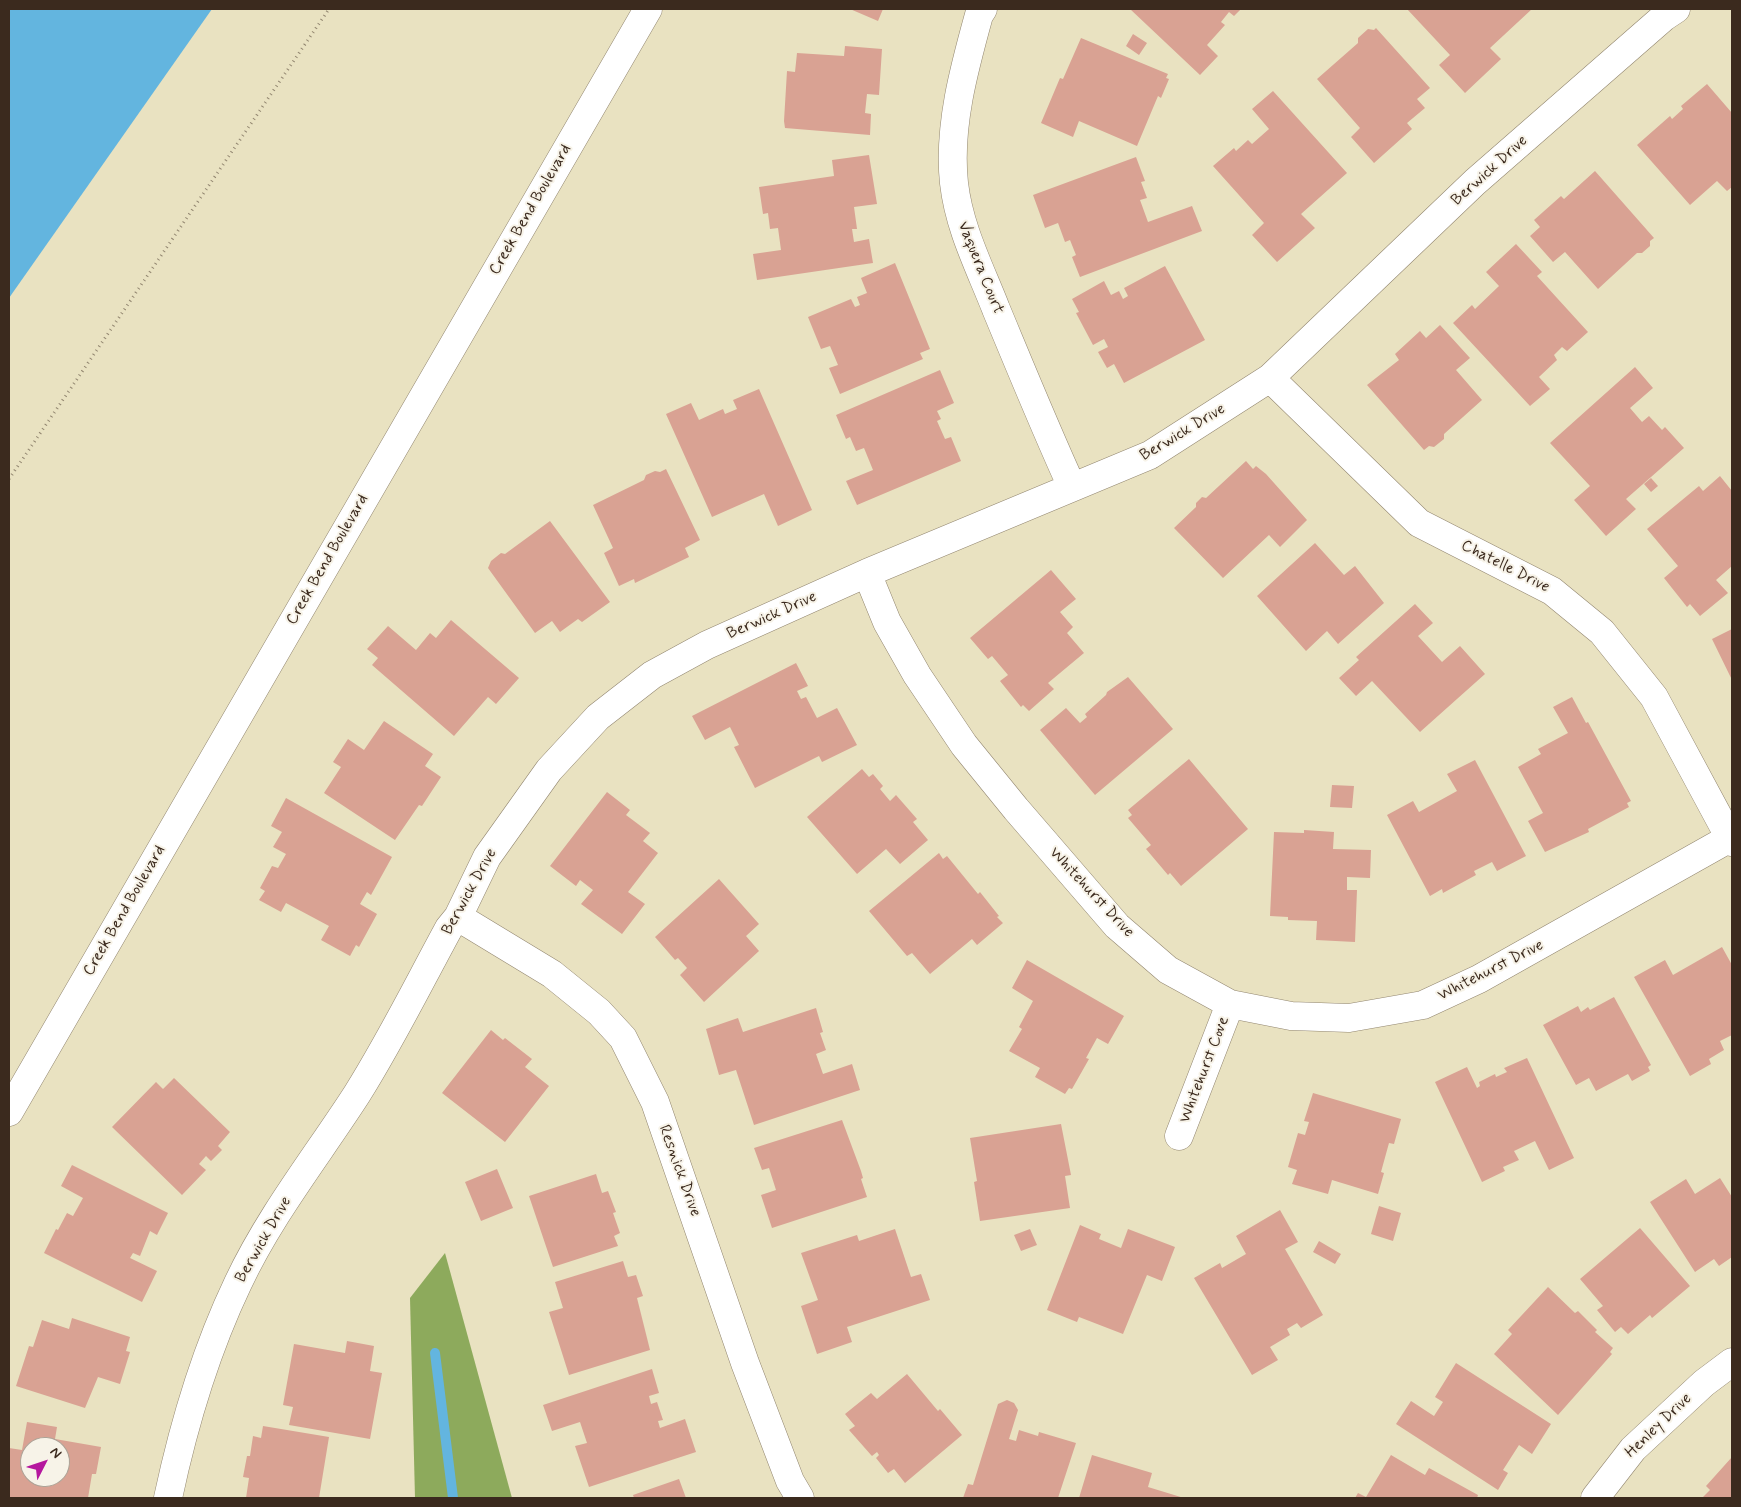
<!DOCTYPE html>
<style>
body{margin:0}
#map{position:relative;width:1741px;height:1507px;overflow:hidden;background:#e9e2c1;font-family:Mynerve,sans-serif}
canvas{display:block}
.frame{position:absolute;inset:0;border:10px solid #3b2a1e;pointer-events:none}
.north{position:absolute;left:20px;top:1437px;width:50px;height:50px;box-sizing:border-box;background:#f7f3e8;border:1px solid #aca397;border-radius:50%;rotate:49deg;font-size:14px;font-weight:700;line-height:20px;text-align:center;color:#3b2a1e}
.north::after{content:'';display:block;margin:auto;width:18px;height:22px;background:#b5179e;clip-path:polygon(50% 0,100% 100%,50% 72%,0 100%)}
</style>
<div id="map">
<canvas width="1741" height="1507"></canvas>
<div class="frame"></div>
<div class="north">N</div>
</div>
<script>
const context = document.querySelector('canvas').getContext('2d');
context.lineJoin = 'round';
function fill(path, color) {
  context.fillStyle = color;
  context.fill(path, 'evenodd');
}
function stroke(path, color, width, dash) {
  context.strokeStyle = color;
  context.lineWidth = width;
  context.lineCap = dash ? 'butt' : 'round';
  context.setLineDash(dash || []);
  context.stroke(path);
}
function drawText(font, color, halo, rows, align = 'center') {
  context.font = font + ' Mynerve,sans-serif';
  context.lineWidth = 4;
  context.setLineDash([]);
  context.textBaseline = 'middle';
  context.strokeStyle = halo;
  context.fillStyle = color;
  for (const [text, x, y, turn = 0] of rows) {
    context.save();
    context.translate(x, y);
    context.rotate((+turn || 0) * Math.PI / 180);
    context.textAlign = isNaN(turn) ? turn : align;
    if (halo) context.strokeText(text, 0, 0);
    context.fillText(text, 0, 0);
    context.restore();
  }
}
fill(new Path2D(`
 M 445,1253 L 512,1498 L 415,1498 L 410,1298 Z`), '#8daa5c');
fill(new Path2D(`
 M 9,9 L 212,9 L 9,298 Z`), '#63b5df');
stroke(new Path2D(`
 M 435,1353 L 453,1498`), '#63b5df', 10);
fill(new Path2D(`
 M 850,9 L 883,9 L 878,21 Z
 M 1130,9 L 1241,9 L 1234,16 L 1229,12 L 1221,22 L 1225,25 L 1207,45 L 1218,56 L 1200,75 Z
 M 1407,9 L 1532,9 L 1490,48 L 1501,59 L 1465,93 L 1439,65 L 1450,55 Z
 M 1376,28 L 1430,88 L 1417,99 L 1425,108 L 1407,123 L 1412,129 L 1374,163 L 1351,137 L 1360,128 L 1317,79 L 1358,43 L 1358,38 L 1368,29 L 1374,30 Z
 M 1133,34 L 1147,43 L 1139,55 L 1126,46 Z
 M 1081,38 L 1168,74 L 1166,78 L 1169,79 L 1161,98 L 1158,96 L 1137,146 L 1079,121 L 1073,137 L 1041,123 L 1060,78 L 1063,79 Z
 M 845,46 L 882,49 L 879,95 L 867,94 L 865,113 L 871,114 L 870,135 L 785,128 L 784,121 L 787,71 L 795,72 L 797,53 L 844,56 Z
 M 1707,84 L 1732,113 L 1732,187 L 1727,191 L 1717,181 L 1690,205 L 1637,145 L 1670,116 L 1672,119 L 1683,109 L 1681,106 Z
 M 1273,91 L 1347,173 L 1301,214 L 1315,228 L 1277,262 L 1252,235 L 1264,223 L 1213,166 L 1234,148 L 1236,151 L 1248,140 L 1252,144 L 1269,129 L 1252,109 Z
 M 869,155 L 877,204 L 854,207 L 857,229 L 852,229 L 854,242 L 869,239 L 873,263 L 757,280 L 753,254 L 781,250 L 778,228 L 770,229 L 768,213 L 763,214 L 759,187 L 834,176 L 832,160 Z
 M 1136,157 L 1145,181 L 1141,182 L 1147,198 L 1140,200 L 1148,222 L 1192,206 L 1202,231 L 1080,277 L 1072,257 L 1076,255 L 1070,240 L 1065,242 L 1058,223 L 1045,228 L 1033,195 Z
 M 1595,171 L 1654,238 L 1650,241 L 1650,246 L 1642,253 L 1637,253 L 1598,289 L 1565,252 L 1553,262 L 1530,236 L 1540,227 L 1534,220 L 1561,196 L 1564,199 Z
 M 1516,244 L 1542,272 L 1537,276 L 1588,332 L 1567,351 L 1562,347 L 1554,355 L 1557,360 L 1539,377 L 1550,389 L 1530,406 L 1453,323 L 1472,305 L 1475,309 L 1499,286 L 1486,272 Z
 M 895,263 L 930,349 L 920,353 L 923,359 L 840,394 L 829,368 L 838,365 L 830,346 L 821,349 L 808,317 L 851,299 L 855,307 L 860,305 L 857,297 L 867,293 L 861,278 Z
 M 1165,266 L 1205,340 L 1124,383 L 1114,364 L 1107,368 L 1098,352 L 1108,347 L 1104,339 L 1093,345 L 1076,313 L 1079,312 L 1072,299 L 1104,281 L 1111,295 L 1119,291 L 1123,299 L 1128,296 L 1124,288 Z
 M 1440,325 L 1470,358 L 1456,370 L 1482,400 L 1444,434 L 1444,439 L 1434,447 L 1429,446 L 1424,450 L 1367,385 L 1399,360 L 1395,354 L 1420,331 L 1426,338 Z
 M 1635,367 L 1653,388 L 1630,408 L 1642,422 L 1649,416 L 1662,430 L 1665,427 L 1684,448 L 1626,499 L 1636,509 L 1606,536 L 1574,500 L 1590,486 L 1550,443 Z
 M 940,370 L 954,403 L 937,411 L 941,419 L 937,421 L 945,439 L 951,437 L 961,461 L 857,505 L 846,481 L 873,470 L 864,448 L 856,451 L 850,437 L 846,439 L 836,415 Z
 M 759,389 L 812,510 L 778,526 L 764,494 L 712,517 L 666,414 L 691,403 L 699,420 L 723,409 L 725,414 L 737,409 L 733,400 Z
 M 1246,461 L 1253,469 L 1256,466 L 1266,474 L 1307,520 L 1280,547 L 1269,535 L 1223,578 L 1174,528 L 1196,507 L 1196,503 L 1202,497 L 1206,498 Z
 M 666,469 L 700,540 L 685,548 L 689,557 L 635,583 L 634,579 L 619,586 L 604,553 L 613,548 L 593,505 L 644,480 L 646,475 L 655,471 L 660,472 Z
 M 1720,476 L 1732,491 L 1732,566 L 1716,580 L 1728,593 L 1700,616 L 1690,604 L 1687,607 L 1664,578 L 1678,566 L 1647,529 L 1699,486 L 1703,491 Z
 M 1651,478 L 1658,486 L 1651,492 L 1644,484 Z
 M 550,521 L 610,602 L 582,622 L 578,619 L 560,632 L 552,621 L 535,633 L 488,568 L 491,561 L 501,553 L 505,554 Z
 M 1315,543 L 1344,575 L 1355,566 L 1384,603 L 1338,644 L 1327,631 L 1306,651 L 1257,596 Z
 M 1051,570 L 1076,599 L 1060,612 L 1073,627 L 1067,633 L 1084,653 L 1048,683 L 1054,689 L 1029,711 L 1023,705 L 1021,707 L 1000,681 L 1008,675 L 992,656 L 988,659 L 970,638 Z
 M 1415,604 L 1433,623 L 1418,636 L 1442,662 L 1460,646 L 1485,674 L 1420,732 L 1372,681 L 1356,696 L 1339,678 L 1359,660 L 1356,657 Z
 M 451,620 L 519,678 L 496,704 L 488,697 L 454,736 L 372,665 L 378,658 L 367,649 L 388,626 L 416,650 L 430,633 L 436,638 Z
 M 1732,629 L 1732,680 L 1712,639 Z
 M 796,663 L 808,686 L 797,691 L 801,699 L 806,697 L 817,718 L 837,708 L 857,745 L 822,762 L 819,756 L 755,788 L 734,747 L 739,745 L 730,727 L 705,740 L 692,716 Z
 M 1128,677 L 1173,729 L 1095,795 L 1040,730 L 1066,708 L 1080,723 L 1087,717 L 1085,714 L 1106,695 L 1107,692 Z
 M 1572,697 L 1586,723 L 1588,722 L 1631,801 L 1627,803 L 1629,807 L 1588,829 L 1589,832 L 1545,852 L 1528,821 L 1543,813 L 1518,767 L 1541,754 L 1538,749 L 1568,733 L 1553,707 Z
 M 384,721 L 433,754 L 425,766 L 441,777 L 422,806 L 419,805 L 395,840 L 324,793 L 341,767 L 333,762 L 348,739 L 364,750 Z
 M 1189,759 L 1248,829 L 1181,886 L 1170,873 L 1168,875 L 1146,849 L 1151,845 L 1128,818 L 1132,815 L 1128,810 Z
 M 1475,760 L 1526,856 L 1497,871 L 1492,862 L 1474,871 L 1476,875 L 1443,893 L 1442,889 L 1430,896 L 1387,815 L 1413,801 L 1419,812 L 1457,791 L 1447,774 Z
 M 862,769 L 869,777 L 873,774 L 883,786 L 880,789 L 890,801 L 896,795 L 917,819 L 913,822 L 928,840 L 900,864 L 886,849 L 857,874 L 807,817 Z
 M 1332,785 L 1354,786 L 1352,808 L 1330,807 Z
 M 607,792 L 630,810 L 626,815 L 650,833 L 643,841 L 658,853 L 628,892 L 645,904 L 622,934 L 581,904 L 593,890 L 580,880 L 576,886 L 550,866 Z
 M 286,798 L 392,857 L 371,895 L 367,892 L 360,904 L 377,914 L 359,947 L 356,945 L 350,956 L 321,940 L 329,926 L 286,903 L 281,912 L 259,900 L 265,891 L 260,888 L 272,866 L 278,868 L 286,854 L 273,847 L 282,832 L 271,826 Z
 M 1304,830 L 1334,832 L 1333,849 L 1371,850 L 1370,878 L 1347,877 L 1347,890 L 1357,890 L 1355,942 L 1316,940 L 1317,921 L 1288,920 L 1288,917 L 1270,916 L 1274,832 L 1304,833 Z
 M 939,853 L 943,859 L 947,856 L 978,894 L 980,892 L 999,916 L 997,917 L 1003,923 L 977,945 L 972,939 L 930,974 L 912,953 L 907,956 L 869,911 Z
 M 719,879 L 759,924 L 746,936 L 759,951 L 704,1002 L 680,975 L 687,968 L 678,958 L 675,960 L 655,937 Z
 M 1722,947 L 1732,965 L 1732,1035 L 1720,1041 L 1724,1050 L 1709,1059 L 1711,1064 L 1690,1076 L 1634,977 L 1665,960 L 1673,975 Z
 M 1027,960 L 1124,1016 L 1108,1044 L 1097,1038 L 1086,1058 L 1089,1059 L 1072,1089 L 1069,1088 L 1065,1094 L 1035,1077 L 1040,1068 L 1009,1051 L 1022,1029 L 1019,1027 L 1033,1001 L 1012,988 Z
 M 1614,997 L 1651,1065 L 1648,1067 L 1650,1071 L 1632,1081 L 1628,1074 L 1596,1091 L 1589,1078 L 1576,1085 L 1543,1025 L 1578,1006 L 1581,1012 L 1588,1007 L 1590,1010 Z
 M 816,1008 L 823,1032 L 820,1033 L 826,1050 L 816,1054 L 823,1074 L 852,1064 L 860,1090 L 754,1125 L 736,1070 L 719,1075 L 706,1029 L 738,1018 L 743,1032 Z
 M 491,1030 L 503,1040 L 505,1038 L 532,1059 L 525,1067 L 549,1086 L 505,1142 L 442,1093 Z
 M 1527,1058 L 1574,1158 L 1549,1170 L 1535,1141 L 1514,1151 L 1519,1160 L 1503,1167 L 1505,1171 L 1482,1182 L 1435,1082 L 1467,1067 L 1477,1088 L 1480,1086 L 1479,1082 L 1495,1074 L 1496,1077 L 1507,1072 L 1504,1068 Z
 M 174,1078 L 230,1132 L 218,1146 L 222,1150 L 211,1161 L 206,1156 L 199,1164 L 206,1170 L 182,1195 L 112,1127 L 156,1082 L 163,1089 Z
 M 1313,1093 L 1401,1119 L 1394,1144 L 1389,1143 L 1381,1172 L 1384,1173 L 1378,1194 L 1332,1180 L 1328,1194 L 1292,1184 L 1297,1170 L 1288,1167 L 1298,1133 L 1305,1135 L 1309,1122 L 1304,1121 Z
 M 842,1120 L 861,1171 L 863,1178 L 861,1179 L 867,1197 L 772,1228 L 761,1195 L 776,1190 L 769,1168 L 762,1170 L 754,1148 Z
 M 1061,1124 L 1071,1175 L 1065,1176 L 1070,1208 L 980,1221 L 974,1182 L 977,1181 L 970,1138 Z
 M 72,1165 L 168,1213 L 157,1235 L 150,1231 L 140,1256 L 133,1253 L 130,1258 L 157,1271 L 142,1302 L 44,1253 L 56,1229 L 58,1230 L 67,1213 L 73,1216 L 83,1198 L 61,1186 Z
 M 497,1169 L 513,1208 L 481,1221 L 465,1182 Z
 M 596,1174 L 602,1193 L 608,1191 L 616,1212 L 613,1213 L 620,1233 L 614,1236 L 618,1246 L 553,1267 L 529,1196 Z
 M 1720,1178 L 1732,1197 L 1732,1257 L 1719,1266 L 1714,1259 L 1695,1272 L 1650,1202 L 1686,1179 L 1695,1194 Z
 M 1379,1206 L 1401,1213 L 1393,1241 L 1371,1234 Z
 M 1280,1210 L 1298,1242 L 1285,1249 L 1323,1315 L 1301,1328 L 1297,1323 L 1287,1329 L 1290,1335 L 1270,1347 L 1278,1360 L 1252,1375 L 1194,1278 L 1220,1263 L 1222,1268 L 1246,1254 L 1236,1236 Z
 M 1080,1225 L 1101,1234 L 1099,1239 L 1121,1248 L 1128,1229 L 1175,1247 L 1162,1281 L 1147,1275 L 1123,1334 L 1079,1317 L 1077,1322 L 1047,1310 Z
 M 1640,1228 L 1690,1286 L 1652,1318 L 1650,1315 L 1628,1334 L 1621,1327 L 1615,1332 L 1597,1310 L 1603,1306 L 1580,1279 Z
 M 895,1229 L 911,1277 L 921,1274 L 930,1300 L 847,1327 L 852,1342 L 817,1354 L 801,1306 L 818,1300 L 801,1253 L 857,1235 L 859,1241 Z
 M 1030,1229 L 1037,1245 L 1021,1251 L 1014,1235 Z
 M 1319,1241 L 1341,1254 L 1335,1264 L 1313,1252 Z
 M 623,1261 L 628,1277 L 636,1275 L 643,1296 L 637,1298 L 650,1350 L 569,1375 L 549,1312 L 563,1308 L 555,1282 Z
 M 1548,1287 L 1575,1313 L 1578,1311 L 1597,1330 L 1595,1332 L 1613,1348 L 1610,1352 L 1612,1354 L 1558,1415 L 1494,1354 L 1512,1334 L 1508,1330 Z
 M 72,1318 L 130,1337 L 126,1351 L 130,1352 L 120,1384 L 98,1377 L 85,1408 L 16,1386 L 29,1346 L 33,1347 L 42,1320 L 69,1329 Z
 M 347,1341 L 374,1346 L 370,1371 L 382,1373 L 370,1439 L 289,1425 L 293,1407 L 283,1405 L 294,1344 L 345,1353 Z
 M 1456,1363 L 1551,1424 L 1532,1454 L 1519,1445 L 1503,1470 L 1508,1473 L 1498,1490 L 1396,1424 L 1411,1401 L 1434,1416 L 1443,1402 L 1435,1397 Z
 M 652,1369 L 659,1393 L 649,1396 L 651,1404 L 657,1402 L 663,1420 L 658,1421 L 660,1428 L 685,1419 L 696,1452 L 589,1487 L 575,1446 L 587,1443 L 580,1422 L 552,1431 L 543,1405 Z
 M 907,1374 L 938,1411 L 940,1409 L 962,1435 L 905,1483 L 894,1469 L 888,1473 L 876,1458 L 879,1455 L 877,1452 L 872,1456 L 871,1455 L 849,1430 L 855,1426 L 845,1414 L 871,1393 L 877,1399 Z
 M 1007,1400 L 1014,1403 L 1018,1410 L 1009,1439 L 1016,1441 L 1019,1430 L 1038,1436 L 1039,1432 L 1076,1443 L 1058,1498 L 963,1498 L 968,1484 L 973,1485 L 998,1404 Z
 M 27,1422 L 57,1427 L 55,1439 L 101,1447 L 96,1474 L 92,1474 L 88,1498 L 9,1498 L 9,1448 L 22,1450 ZM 30,1447 L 60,1447 L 60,1477 L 30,1477 Z
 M 263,1426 L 329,1437 L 319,1498 L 246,1498 L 249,1478 L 243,1477 L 247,1456 L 250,1456 L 253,1436 L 261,1438 Z
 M 1092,1455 L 1152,1473 L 1148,1487 L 1184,1498 L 1079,1498 Z
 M 1391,1455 L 1425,1475 L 1429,1468 L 1478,1495 L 1477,1498 L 1355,1498 L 1358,1493 L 1366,1497 Z
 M 1732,1457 L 1732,1498 L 1702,1498 L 1710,1490 L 1706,1486 Z
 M 679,1479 L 686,1498 L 634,1498 L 633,1495 Z`), '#d9a293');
const minor = new Path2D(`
 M 983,9 L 979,15 C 964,69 948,127 954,183 C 959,228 980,268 996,309 C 1021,369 1045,428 1072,487
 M 1270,378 L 1419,523 L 1552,591 L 1602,632 L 1654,697 L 1732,842
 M 867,573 L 887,622 L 917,675 L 964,745 L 1016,809 L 1117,926 L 1168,970 L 1230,1004 L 1291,1016 L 1349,1018 L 1423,1005 L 1479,979 L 1730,838
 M 458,917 L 552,974 L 599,1012 L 623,1038 L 655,1102 L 745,1363 L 790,1481 L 800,1498
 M 1179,1136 L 1230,1004
 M 168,1498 C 184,1423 205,1352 238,1283 C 270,1215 317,1156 357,1094 C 391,1040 419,983 449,928 L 458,917 L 487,857 L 549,770 L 598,717 L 652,675 L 707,645 L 867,573 L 1150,455 L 1270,378 L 1475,182 L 1664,17 L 1676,9
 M 1595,1498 L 1633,1449 L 1704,1383 L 1732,1362`);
const tertiary = new Path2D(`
 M 9,1112 L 648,9`);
stroke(minor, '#928670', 29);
stroke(tertiary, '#928670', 29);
stroke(new Path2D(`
 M 9,479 L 329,9`), '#928670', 3, [1, 4]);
stroke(minor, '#fff', 28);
stroke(tertiary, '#fff', 28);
drawText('16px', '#3b2a1e', '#f7f3e8', [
 ["Berwick Drive",1490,171,-42],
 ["Creek Bend Boulevard",531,210,-60],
 ["Vaquera Court",980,268,68],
 ["Berwick Drive",1183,433,-31],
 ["Creek Bend Boulevard",328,560,-60],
 ["Chatelle Drive",1505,567,27],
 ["Berwick Drive",772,616,-24],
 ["Berwick Drive",470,892,-61],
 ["Whitehurst Drive",1091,893,47],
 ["Creek Bend Boulevard",125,911,-60],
 ["Whitehurst Drive",1491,971,-27],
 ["Whitehurst Cove",1205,1070,-69],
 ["Resnick Drive",679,1171,70],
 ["Berwick Drive",264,1240,-60],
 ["Henley Drive",1659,1426,-44]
]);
</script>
